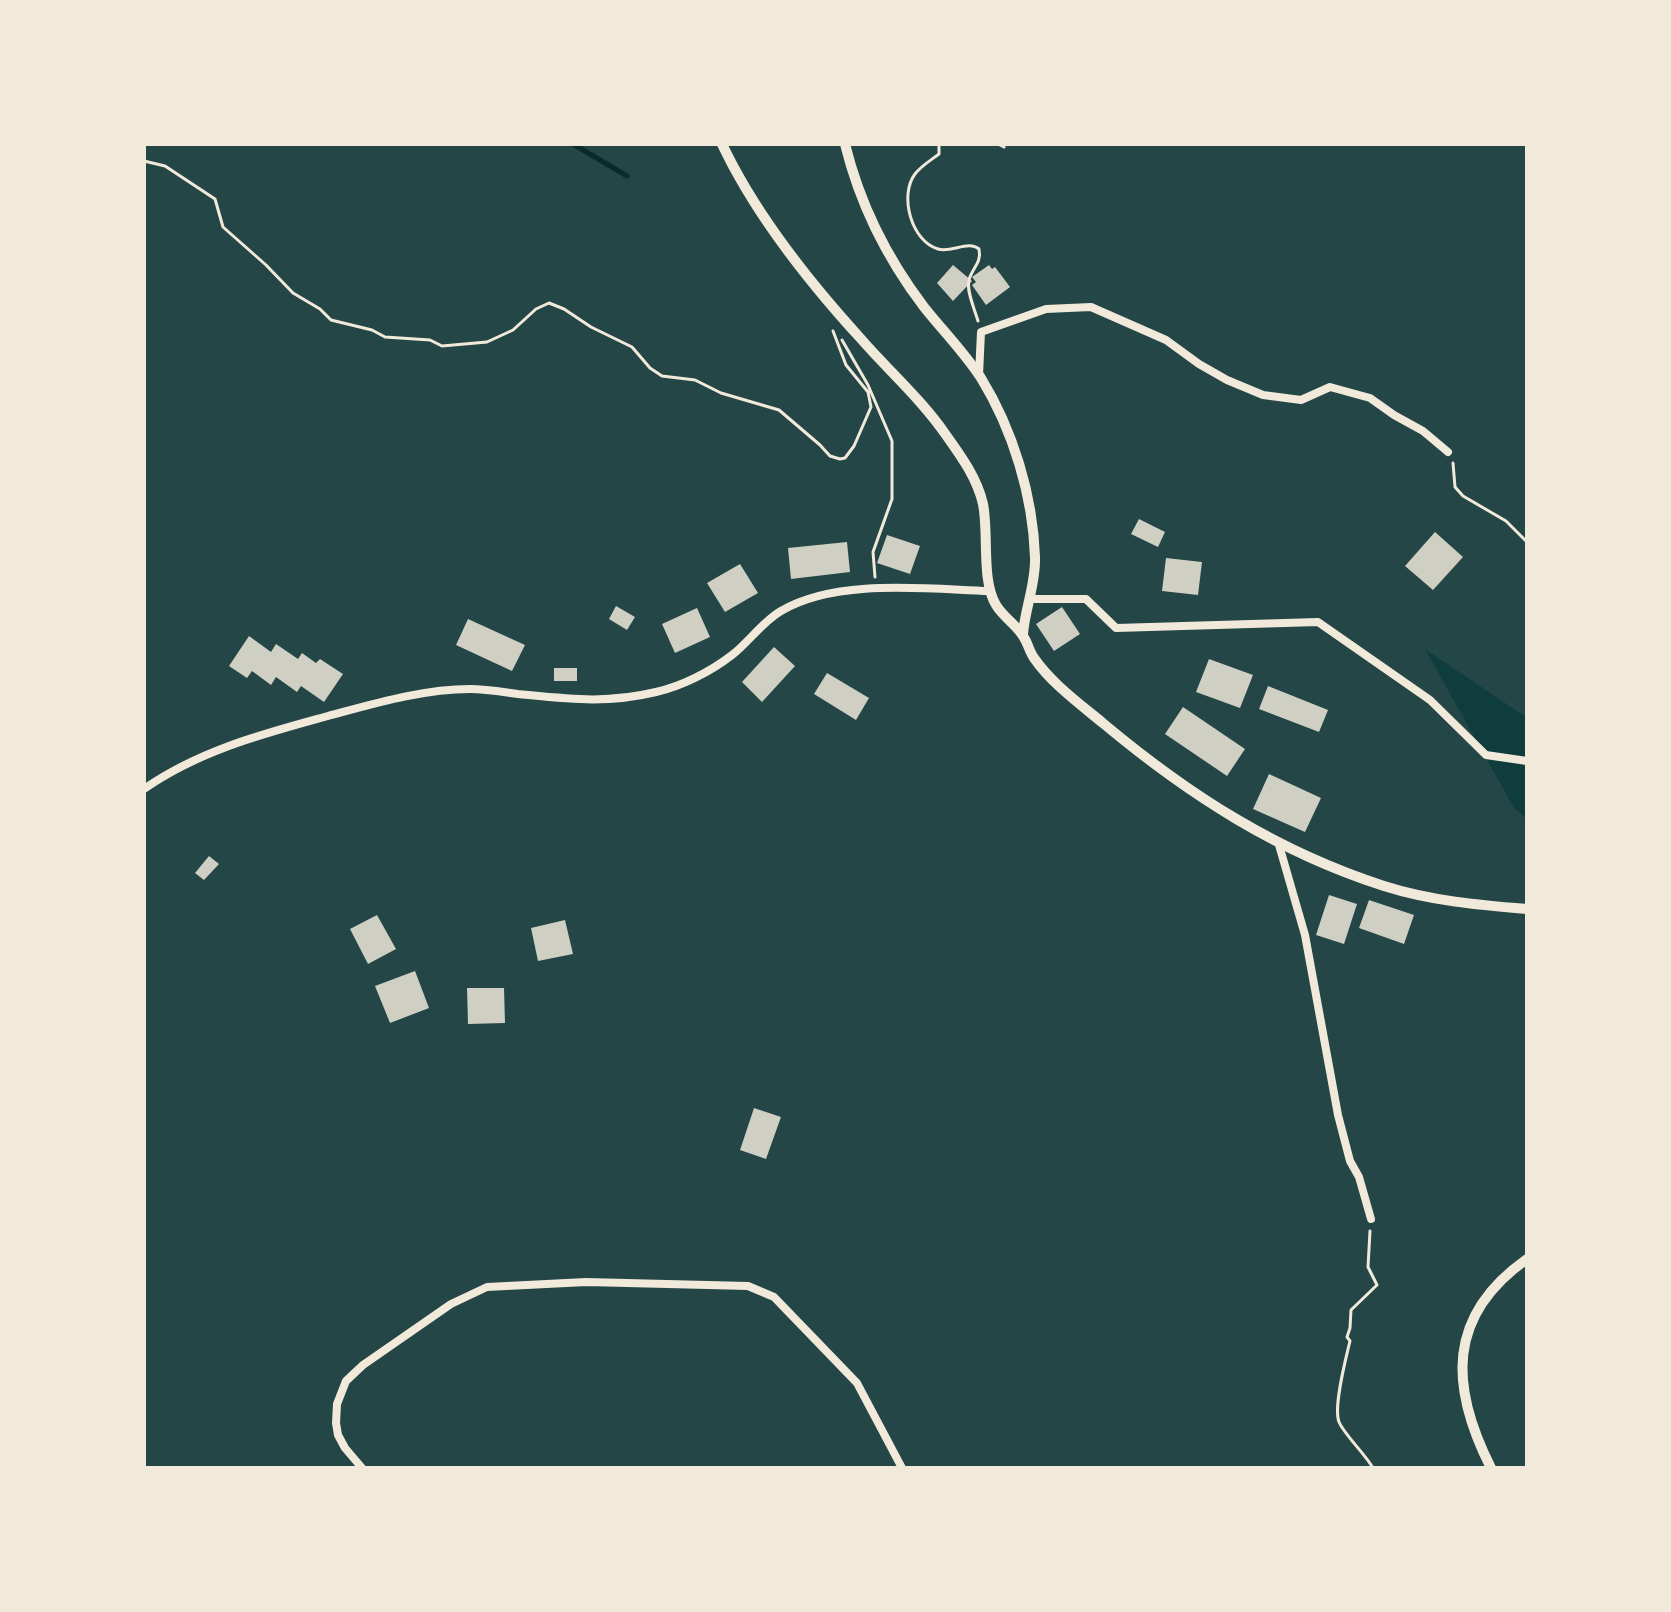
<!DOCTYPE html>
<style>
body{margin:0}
#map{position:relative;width:1671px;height:1612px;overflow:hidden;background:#0f3d3e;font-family:"Asap Condensed",sans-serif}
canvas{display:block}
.frame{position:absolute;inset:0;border:146px solid #f1e9da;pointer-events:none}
</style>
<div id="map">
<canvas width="1671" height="1612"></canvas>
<div class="frame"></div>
</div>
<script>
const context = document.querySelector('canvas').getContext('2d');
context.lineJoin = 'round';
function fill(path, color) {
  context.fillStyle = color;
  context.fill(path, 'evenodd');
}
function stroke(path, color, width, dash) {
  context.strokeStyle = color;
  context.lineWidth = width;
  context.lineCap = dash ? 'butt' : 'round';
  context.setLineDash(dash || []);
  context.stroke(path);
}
fill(new Path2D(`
 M 144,144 L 1527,144 L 1527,718 L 1425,649 L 1514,808 L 1527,819 L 1527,1468 L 144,1468 Z`), '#244646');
stroke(new Path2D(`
 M 573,144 L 627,176`), '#0a2a2b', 5);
fill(new Path2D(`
 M 953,265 L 972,281 L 953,301 L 937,283 Z
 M 989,265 L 992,269 L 995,267 L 1010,287 L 986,305 L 972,285 L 976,282 L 972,277 Z
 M 1139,519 L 1165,532 L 1158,547 L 1131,534 Z
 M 1435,532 L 1463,557 L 1433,590 L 1405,566 Z
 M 887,535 L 920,546 L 910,574 L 877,563 Z
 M 847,542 L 850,572 L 791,579 L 788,548 Z
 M 1166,558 L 1202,562 L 1198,595 L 1162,591 Z
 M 740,564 L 758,593 L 725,612 L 707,583 Z
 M 616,606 L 635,617 L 627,630 L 609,619 Z
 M 1062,607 L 1080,634 L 1054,651 L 1036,624 Z
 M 697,608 L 710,637 L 675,653 L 662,624 Z
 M 468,619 L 525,645 L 512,671 L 456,645 Z
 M 249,636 L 271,652 L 276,644 L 298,659 L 302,653 L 316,663 L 320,659 L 343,674 L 324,702 L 301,686 L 297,692 L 276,677 L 271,685 L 252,671 L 247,678 L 229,666 Z
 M 774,647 L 795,666 L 762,702 L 742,682 Z
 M 1209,659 L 1253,675 L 1240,708 L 1196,692 Z
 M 554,668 L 577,668 L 577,681 L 554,681 Z
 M 827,673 L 869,698 L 856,720 L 814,694 Z
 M 1268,686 L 1328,710 L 1319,732 L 1259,709 Z
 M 1183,707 L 1245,749 L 1227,776 L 1165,734 Z
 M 1269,774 L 1321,798 L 1305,832 L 1253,809 Z
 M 209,856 L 219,864 L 204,880 L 195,873 Z
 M 1329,895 L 1357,904 L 1344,944 L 1316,935 Z
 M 1369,900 L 1414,915 L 1404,944 L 1359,928 Z
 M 377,915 L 396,949 L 368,964 L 350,929 Z
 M 565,920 L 573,954 L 538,961 L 531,928 Z
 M 415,971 L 429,1008 L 390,1023 L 375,986 Z
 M 467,988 L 504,988 L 505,1023 L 468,1024 Z
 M 754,1108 L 781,1117 L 766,1159 L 740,1150 Z`), '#cfcfc3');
stroke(new Path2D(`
 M 939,144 L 939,154 C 931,160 921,166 915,174 C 899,195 911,241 938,249 C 952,253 968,240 979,249 C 982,263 972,268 969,280 C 966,291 975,310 978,321
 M 998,144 L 1004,147 L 1004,144
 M 144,161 L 165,166 L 215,199 L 223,227 L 266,265 L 293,293 L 320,309 L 331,320 L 372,330 L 385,337 L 430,340 L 442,346 L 487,342 L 513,330 L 536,309 L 549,303 L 564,309 L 591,327 L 632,347 L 650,368 L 662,376 L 695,380 L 721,393 L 779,410 L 820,445 L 830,456 L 840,459 L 845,458 L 854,446 L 871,407 L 868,392 L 846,365 L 833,331
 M 842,340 L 868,385 L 892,441 L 892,499 L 873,552 L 875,577
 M 1453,463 L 1455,487 L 1463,496 L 1506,521 L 1527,542
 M 1370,1231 L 1368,1267 L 1377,1285 L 1351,1310 L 1350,1328 L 1347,1337 L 1350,1341 C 1346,1358 1333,1407 1339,1422 C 1344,1434 1365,1454 1373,1468`), '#f1e9da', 3);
stroke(new Path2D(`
 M 979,375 L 981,332 L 1046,309 L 1091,307 L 1166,340 L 1199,364 L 1227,380 L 1263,395 L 1301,400 L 1330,387 L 1370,398 L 1394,415 L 1423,431 L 1448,452
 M 1029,599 L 1086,599 L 1116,628 L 1318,622 L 1430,700 L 1486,755 L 1527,761
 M 144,789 C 200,750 263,734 328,716 C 373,704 423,689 470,689 C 486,689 503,692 518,694 C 569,699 606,704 656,692 C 682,686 710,672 732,655 C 749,642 762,622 781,611 C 836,578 927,589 989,591
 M 1279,845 L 1305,935 L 1338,1115 L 1350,1161 L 1359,1177 L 1371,1219
 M 362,1468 L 345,1448 L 338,1435 L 336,1423 L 337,1404 L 346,1381 L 363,1365 L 451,1304 L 487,1287 L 586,1282 L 748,1286 L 774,1297 L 857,1383 L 902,1468`), '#f1e9da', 8);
stroke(new Path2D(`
 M 722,144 C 756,216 809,282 862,340 C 890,372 922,400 946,435 C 961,456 977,478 983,504 C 989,534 981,580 996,605 C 1003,617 1016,624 1023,636 C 1028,643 1029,651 1034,658 C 1052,684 1080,704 1104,724 C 1189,795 1278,852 1384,886 C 1431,901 1479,905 1527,909
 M 845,144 C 860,205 886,257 924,307 C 943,331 964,352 981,378 C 1013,430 1033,496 1035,557 C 1036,584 1025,608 1023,634
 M 1491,1468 C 1450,1387 1446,1316 1527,1259`), '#f1e9da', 10);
</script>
